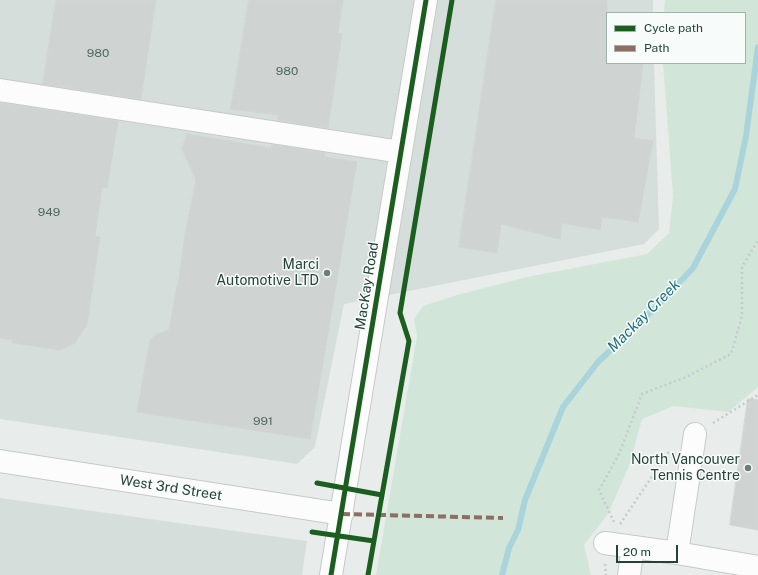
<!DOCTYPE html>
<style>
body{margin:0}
#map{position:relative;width:758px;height:575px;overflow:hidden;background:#e8edeb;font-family:"Public Sans",sans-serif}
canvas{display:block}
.legend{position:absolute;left:606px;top:12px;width:140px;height:52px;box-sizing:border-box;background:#f7fbf9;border:1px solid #a3b1ad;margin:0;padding:5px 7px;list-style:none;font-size:12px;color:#24423a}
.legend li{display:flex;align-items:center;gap:8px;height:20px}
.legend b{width:20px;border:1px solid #a3b1ad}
.scale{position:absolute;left:616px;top:545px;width:62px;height:18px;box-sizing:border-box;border:2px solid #24423a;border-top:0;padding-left:5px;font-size:12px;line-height:14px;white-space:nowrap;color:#24423a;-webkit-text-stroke:3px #f7fbf9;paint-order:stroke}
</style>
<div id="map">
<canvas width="758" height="575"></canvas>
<ul class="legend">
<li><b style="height:5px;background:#1b5e20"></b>Cycle path</li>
<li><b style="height:5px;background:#8d6e63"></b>Path</li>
</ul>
<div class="scale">20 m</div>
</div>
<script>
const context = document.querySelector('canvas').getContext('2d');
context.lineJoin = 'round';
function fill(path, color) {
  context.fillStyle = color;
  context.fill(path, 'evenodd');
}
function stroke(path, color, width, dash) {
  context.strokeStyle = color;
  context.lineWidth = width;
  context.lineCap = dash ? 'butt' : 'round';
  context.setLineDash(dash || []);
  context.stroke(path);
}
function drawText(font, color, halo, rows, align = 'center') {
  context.font = font + ' "Public Sans",sans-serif';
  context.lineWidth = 3;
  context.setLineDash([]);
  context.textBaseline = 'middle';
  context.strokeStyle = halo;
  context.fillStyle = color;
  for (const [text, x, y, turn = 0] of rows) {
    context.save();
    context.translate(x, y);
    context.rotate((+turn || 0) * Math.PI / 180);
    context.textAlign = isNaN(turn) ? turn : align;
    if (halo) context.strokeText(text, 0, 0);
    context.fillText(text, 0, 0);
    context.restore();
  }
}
fill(new Path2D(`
 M 0,0 L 653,0 L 653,13 L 607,13 L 607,63 L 654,63 L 659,229 L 644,244 L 344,304 L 315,447 L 297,464 L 0,419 Z
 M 0,498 L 307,541 L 302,575 L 0,575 Z`), '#d6dedb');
fill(new Path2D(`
 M 665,0 L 758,0 L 758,387 L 728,412 L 674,406 L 642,419 L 629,466 L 608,514 L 584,545 L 591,575 L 376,575 L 417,336 L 414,319 L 423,306 L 457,295 L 527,277 L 647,254 L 669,233 L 673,196 L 663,63 L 745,63 L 745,13 L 664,13 Z`), '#d1e6d8');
stroke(new Path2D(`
 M 502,575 L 509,548 L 518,530 L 525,500 L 563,407 L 598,362 L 656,307 L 693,268 L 735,189 L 746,136 L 758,47`), '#a9d4db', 6);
const building = new Path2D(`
 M 56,0 L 156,0 L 141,99 L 43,84 Z
 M 249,0 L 343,0 L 338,33 L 342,34 L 328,128 L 277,120 L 279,115 L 231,109 Z
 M 496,0 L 607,0 L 607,63 L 643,63 L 634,138 L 653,141 L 638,222 L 602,217 L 600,230 L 562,223 L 560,239 L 501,224 L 497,253 L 459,247 Z
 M 0,103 L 118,121 L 107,188 L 102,187 L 95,236 L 100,237 L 87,324 L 75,343 L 60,350 L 12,343 L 12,340 L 0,338 Z
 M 187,134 L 271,148 L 272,145 L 325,153 L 324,157 L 357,162 L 310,439 L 137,412 L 150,340 L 157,334 L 169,330 L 177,286 L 178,286 L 185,234 L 196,180 L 182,149 Z
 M 748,399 L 758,400 L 758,530 L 730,525 Z`);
fill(building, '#cfd4d2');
stroke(building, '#d1d6d4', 1);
const minor = new Path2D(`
 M 0,90 L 401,152
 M 0,461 L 342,514
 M 605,543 L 677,553 L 758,567
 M 677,553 L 695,434
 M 331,575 L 426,0
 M 629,575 L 633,547`);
stroke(minor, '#c5cac8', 24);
stroke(new Path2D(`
 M 713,423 L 758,395
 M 614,522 L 599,490 L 619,454 L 642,394 L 686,377 L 731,354 L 742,316 L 742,267 L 758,240
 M 620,524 L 670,450
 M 605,564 L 606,575`), '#c3ccca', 2.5, [2, 3]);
stroke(minor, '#fcfcfc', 22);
stroke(new Path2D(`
 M 342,514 L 503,518`), '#8d6e63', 4, [8, 4]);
stroke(new Path2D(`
 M 317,483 L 382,495
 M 312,532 L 374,541
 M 331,575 L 426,0
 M 368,575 L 409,341 L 400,313 L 452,0`), '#1b5e20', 5);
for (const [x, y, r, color] of [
 [327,273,4,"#697e78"],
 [748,468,4,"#697e78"]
]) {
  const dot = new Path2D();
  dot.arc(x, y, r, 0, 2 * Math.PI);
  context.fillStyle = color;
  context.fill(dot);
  stroke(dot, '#f7fbf9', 1.5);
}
drawText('12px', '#506761', null, [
 ["980",98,53],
 ["980",287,71],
 ["949",49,212],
 ["991",263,421]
]);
drawText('14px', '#24423a', '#f7fbf9', [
 ["Marci",319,265],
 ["Automotive LTD",319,281],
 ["North Vancouver",740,460],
 ["Tennis Centre",740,476]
], 'right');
drawText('14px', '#24423a', '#f7fbf9', [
 ["MacKay Road",367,286,-81],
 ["West 3rd Street",171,488,9]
]);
drawText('italic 15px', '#1c6f80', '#f7fbf9', [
 ["Mackay Creek",644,316,-45]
]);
</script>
